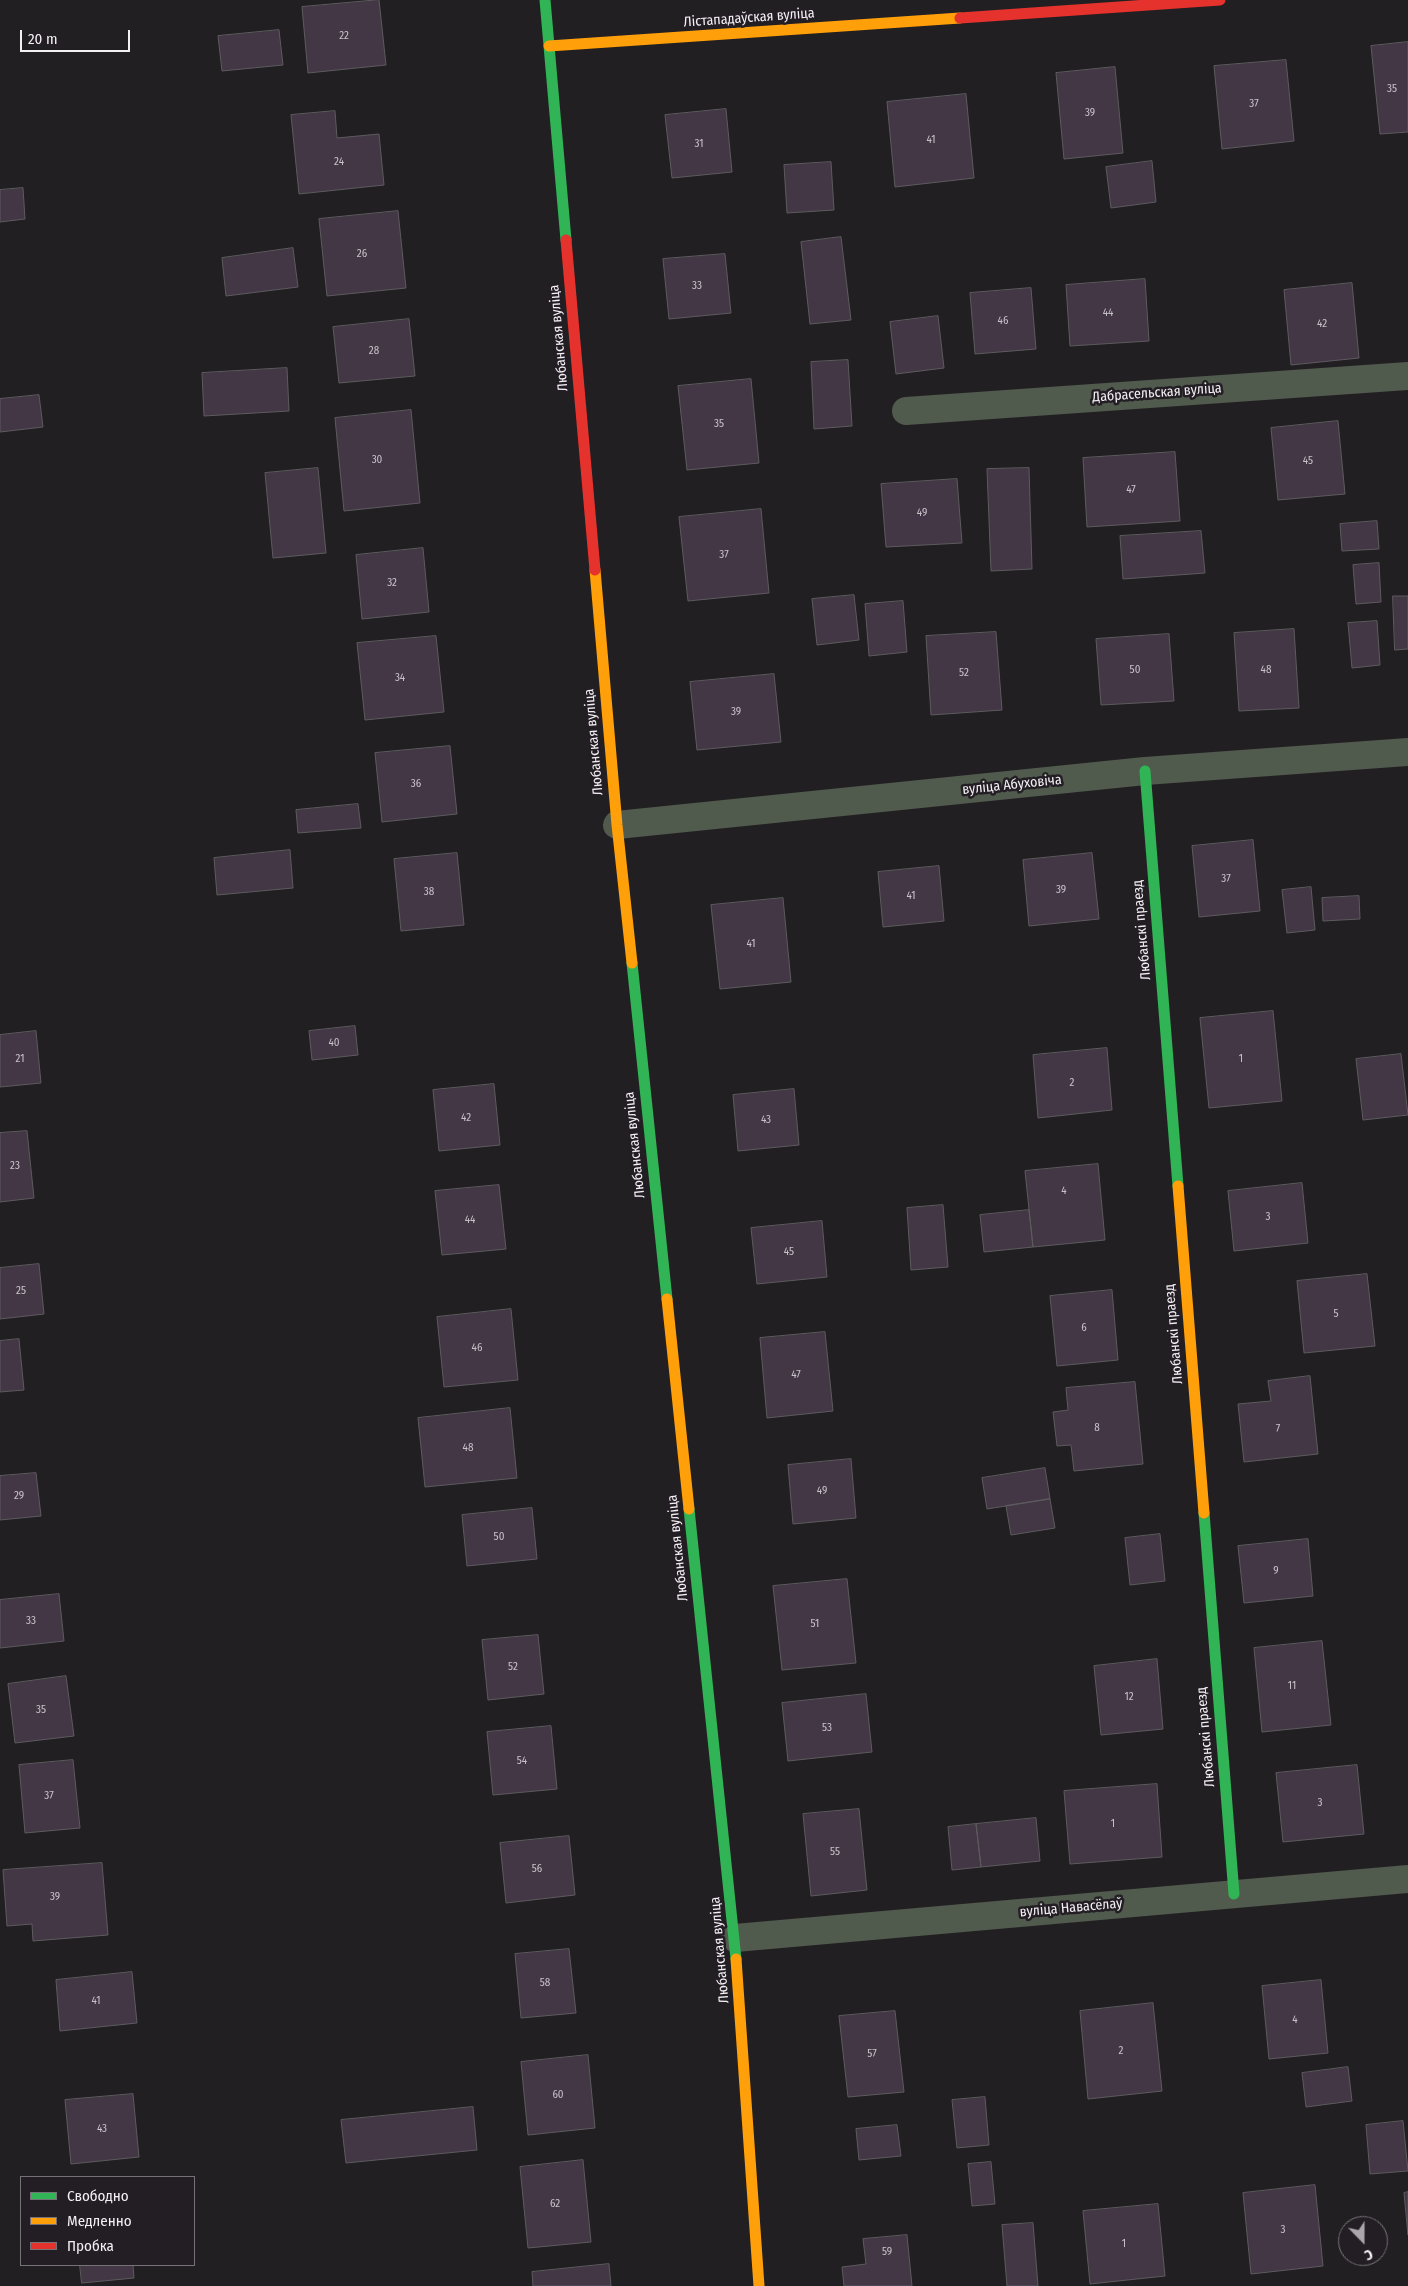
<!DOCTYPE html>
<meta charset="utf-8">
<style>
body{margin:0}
#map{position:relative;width:1408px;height:2286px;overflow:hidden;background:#221f23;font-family:"Fira Sans Condensed",sans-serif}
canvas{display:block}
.legend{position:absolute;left:20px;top:2176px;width:175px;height:90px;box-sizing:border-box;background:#231e24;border:1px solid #767277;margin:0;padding:6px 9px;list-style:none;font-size:15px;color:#f3eff4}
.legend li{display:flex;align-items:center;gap:10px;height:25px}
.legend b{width:25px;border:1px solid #767277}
.north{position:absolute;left:1338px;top:2216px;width:50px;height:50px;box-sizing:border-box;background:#231e24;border:1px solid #767277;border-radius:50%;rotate:158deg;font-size:14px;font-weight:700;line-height:20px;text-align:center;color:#f3eff4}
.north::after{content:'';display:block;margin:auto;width:18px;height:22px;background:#aaa6ab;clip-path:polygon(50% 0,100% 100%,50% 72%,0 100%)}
.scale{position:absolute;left:20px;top:30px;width:110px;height:22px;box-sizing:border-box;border:2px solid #f3eff4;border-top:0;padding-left:6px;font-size:15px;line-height:18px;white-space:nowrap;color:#f3eff4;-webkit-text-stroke:4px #231e24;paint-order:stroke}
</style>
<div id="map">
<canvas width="1408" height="2286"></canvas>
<ul class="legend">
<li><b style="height:6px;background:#30b455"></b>Свободно</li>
<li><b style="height:6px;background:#ff9f0a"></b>Медленно</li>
<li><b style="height:6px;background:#e5322d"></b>Пробка</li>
</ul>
<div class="north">С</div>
<div class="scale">20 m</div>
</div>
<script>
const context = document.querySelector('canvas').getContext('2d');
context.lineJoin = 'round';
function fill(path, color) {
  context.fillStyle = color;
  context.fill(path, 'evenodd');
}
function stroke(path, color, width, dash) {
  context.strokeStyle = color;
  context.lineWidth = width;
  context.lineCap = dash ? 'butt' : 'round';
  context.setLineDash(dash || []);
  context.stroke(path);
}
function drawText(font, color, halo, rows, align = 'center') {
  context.font = font + ' "Fira Sans Condensed",sans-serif';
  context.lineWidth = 5;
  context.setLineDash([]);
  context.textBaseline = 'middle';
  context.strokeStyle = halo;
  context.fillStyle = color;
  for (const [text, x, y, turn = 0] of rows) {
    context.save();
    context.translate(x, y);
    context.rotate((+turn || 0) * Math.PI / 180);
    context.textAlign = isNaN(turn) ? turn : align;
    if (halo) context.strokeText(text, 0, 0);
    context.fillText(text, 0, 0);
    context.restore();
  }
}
const building = new Path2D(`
 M 379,0 L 386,65 L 308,73 L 302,7 Z
 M 279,30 L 283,65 L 222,71 L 218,36 Z
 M 1408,42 L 1408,132 L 1380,134 L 1371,46 Z
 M 1286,60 L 1294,141 L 1222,149 L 1214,66 Z
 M 1115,67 L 1123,153 L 1064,159 L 1056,73 Z
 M 966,94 L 974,178 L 895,187 L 887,102 Z
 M 726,109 L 732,172 L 672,178 L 665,115 Z
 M 335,111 L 337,138 L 379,134 L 384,185 L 299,194 L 291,115 Z
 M 1152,161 L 1156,202 L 1111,208 L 1106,167 Z
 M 831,162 L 834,210 L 787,213 L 784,165 Z
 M 23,188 L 25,219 L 0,222 L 0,190 Z
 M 398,211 L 406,288 L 327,296 L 319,219 Z
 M 841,237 L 851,320 L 810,324 L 801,242 Z
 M 293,248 L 298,287 L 226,296 L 222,258 Z
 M 725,254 L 731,313 L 669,319 L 663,259 Z
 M 1145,279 L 1149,341 L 1070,346 L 1066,285 Z
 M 1352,283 L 1359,358 L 1291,365 L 1284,290 Z
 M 1031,288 L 1036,349 L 975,354 L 970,293 Z
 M 938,316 L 944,368 L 896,374 L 890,322 Z
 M 409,319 L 415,376 L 339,383 L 333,327 Z
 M 848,360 L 852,426 L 814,429 L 811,362 Z
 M 287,368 L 289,411 L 204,416 L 202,373 Z
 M 751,379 L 759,463 L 687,470 L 678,386 Z
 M 39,395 L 43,427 L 0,432 L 0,399 Z
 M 411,410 L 420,503 L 344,511 L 335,418 Z
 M 1338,421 L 1345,494 L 1278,500 L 1271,428 Z
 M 1175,452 L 1180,521 L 1087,527 L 1083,458 Z
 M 318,468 L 326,553 L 273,558 L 265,473 Z
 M 1029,468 L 1032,569 L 991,571 L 987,469 Z
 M 957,479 L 962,543 L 886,547 L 881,484 Z
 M 761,509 L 769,593 L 688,601 L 679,517 Z
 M 1377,521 L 1379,549 L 1342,551 L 1340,524 Z
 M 1201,531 L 1205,573 L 1123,579 L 1120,536 Z
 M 423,548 L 429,612 L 362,619 L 356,555 Z
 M 1379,563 L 1381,602 L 1356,604 L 1353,565 Z
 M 854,595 L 859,640 L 817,645 L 812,599 Z
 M 1393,596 L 1408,596 L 1408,649 L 1395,650 Z
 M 903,601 L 907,652 L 869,656 L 865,604 Z
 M 1377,621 L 1380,665 L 1352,668 L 1348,623 Z
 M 1294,629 L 1299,708 L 1239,711 L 1234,633 Z
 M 996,632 L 1002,710 L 931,715 L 926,636 Z
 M 1169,634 L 1174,701 L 1101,705 L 1096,639 Z
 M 436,636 L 444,712 L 365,720 L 357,643 Z
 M 774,674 L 781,742 L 697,750 L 690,682 Z
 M 450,746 L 457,814 L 382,822 L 375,753 Z
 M 358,804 L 361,828 L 298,833 L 296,810 Z
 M 1253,840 L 1260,911 L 1199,917 L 1192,846 Z
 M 290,850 L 293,888 L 217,895 L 214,858 Z
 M 457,853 L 464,925 L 401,931 L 394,859 Z
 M 1092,853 L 1099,919 L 1029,926 L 1023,860 Z
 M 939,866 L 944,921 L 883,927 L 878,872 Z
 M 1311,887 L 1315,930 L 1287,933 L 1282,890 Z
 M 1359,896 L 1360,919 L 1323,921 L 1322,898 Z
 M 783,898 L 791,982 L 720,989 L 711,905 Z
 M 1273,1011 L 1282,1101 L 1209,1108 L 1200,1018 Z
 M 355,1026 L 358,1055 L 312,1060 L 309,1031 Z
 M 36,1031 L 41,1083 L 0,1087 L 0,1035 Z
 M 1107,1048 L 1112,1110 L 1038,1118 L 1033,1055 Z
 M 1401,1054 L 1408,1115 L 1363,1120 L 1356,1059 Z
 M 494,1084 L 500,1145 L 439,1151 L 433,1090 Z
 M 794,1089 L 799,1145 L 738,1151 L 733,1095 Z
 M 27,1131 L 34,1198 L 0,1202 L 0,1133 Z
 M 1098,1164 L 1105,1240 L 1033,1247 L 1025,1171 Z
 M 1302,1183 L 1308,1243 L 1234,1251 L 1228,1191 Z
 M 499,1185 L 506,1249 L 442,1255 L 435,1191 Z
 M 943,1205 L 948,1267 L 911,1270 L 907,1208 Z
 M 1029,1210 L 1033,1247 L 984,1252 L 980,1215 Z
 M 822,1221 L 827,1277 L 757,1284 L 751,1228 Z
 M 39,1264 L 44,1314 L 0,1319 L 0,1268 Z
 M 1367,1274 L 1375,1346 L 1304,1353 L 1297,1281 Z
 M 1112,1290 L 1118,1360 L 1057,1366 L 1050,1296 Z
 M 511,1309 L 518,1380 L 444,1387 L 437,1317 Z
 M 825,1332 L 833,1411 L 767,1418 L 760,1338 Z
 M 19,1339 L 24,1390 L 0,1392 L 0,1341 Z
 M 1310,1376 L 1318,1454 L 1244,1462 L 1238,1404 L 1271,1401 L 1268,1381 Z
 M 1135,1382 L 1143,1464 L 1074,1471 L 1071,1445 L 1057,1446 L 1053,1412 L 1068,1410 L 1066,1388 Z
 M 510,1408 L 517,1478 L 425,1487 L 418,1418 Z
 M 851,1459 L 856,1518 L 793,1524 L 788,1465 Z
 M 1045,1468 L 1050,1499 L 987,1509 L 982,1478 Z
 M 36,1473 L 41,1516 L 0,1520 L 0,1476 Z
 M 1050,1499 L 1055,1528 L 1011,1535 L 1006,1506 Z
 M 532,1508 L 537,1559 L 467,1566 L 462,1515 Z
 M 1160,1534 L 1165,1581 L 1130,1585 L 1125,1538 Z
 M 1308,1539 L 1313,1596 L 1244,1603 L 1238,1546 Z
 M 847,1579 L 856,1663 L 782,1670 L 773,1586 Z
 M 59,1594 L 64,1641 L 0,1648 L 0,1600 Z
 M 538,1635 L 544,1694 L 488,1700 L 482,1640 Z
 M 1322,1641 L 1331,1725 L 1262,1732 L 1254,1648 Z
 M 1157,1659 L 1163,1729 L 1101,1735 L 1094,1666 Z
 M 66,1676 L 74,1736 L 15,1743 L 8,1684 Z
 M 866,1694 L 872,1752 L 788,1761 L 782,1703 Z
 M 551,1726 L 557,1789 L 493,1795 L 487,1732 Z
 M 73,1760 L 80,1828 L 25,1833 L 19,1765 Z
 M 1357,1765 L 1364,1834 L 1283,1842 L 1276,1773 Z
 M 1157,1784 L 1162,1857 L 1070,1864 L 1064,1791 Z
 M 859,1809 L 867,1890 L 811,1896 L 803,1814 Z
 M 1036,1818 L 1040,1861 L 981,1867 L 976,1824 Z
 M 976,1824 L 981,1867 L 952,1870 L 948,1827 Z
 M 569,1836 L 575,1895 L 506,1903 L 500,1843 Z
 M 102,1863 L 108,1935 L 33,1941 L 32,1924 L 7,1926 L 3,1870 Z
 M 569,1949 L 576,2013 L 521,2018 L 515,1954 Z
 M 132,1972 L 137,2023 L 60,2031 L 56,1980 Z
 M 1321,1980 L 1328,2053 L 1269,2059 L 1262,1986 Z
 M 1153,2003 L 1162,2091 L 1088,2099 L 1080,2011 Z
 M 895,2011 L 904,2092 L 848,2097 L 839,2016 Z
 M 588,2055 L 595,2128 L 528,2135 L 521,2062 Z
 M 1348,2067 L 1352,2101 L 1306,2107 L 1302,2073 Z
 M 133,2094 L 139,2157 L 71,2164 L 65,2100 Z
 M 985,2097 L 989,2145 L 957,2148 L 952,2100 Z
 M 473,2107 L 477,2150 L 346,2163 L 341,2120 Z
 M 1403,2121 L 1408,2171 L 1370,2174 L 1366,2125 Z
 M 897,2125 L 901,2156 L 859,2160 L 856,2129 Z
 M 583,2160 L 591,2242 L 528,2248 L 520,2167 Z
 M 991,2162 L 995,2204 L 972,2206 L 968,2164 Z
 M 1315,2185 L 1323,2266 L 1251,2274 L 1243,2193 Z
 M 1408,2192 L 1408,2235 L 1404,2193 Z
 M 1158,2204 L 1165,2276 L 1090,2284 L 1083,2211 Z
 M 1033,2223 L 1038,2286 L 1007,2286 L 1002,2225 Z
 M 907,2235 L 912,2286 L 844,2286 L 842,2267 L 866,2264 L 863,2239 Z
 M 609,2264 L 611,2286 L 533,2286 L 532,2272 Z
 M 80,2265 L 133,2265 L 134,2278 L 82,2283 Z`);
fill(building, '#433746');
stroke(building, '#5d5b5e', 1);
stroke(new Path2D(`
 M 906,411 L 1408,376
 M 617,825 L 1145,771 L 1408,752
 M 735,1938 L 1408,1879`), '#505a4d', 28);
stroke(new Path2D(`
 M 545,0 L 566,240
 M 1145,771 L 1178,1186
 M 632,963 L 667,1299
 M 689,1509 L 736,1959
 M 1204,1513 L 1234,1894`), '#30b455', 11);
stroke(new Path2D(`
 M 549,46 L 960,18
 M 595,570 L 617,825 L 632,963
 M 1178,1186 L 1204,1513
 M 667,1299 L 689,1509
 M 736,1959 L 759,2286`), '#ff9f0a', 11);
stroke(new Path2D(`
 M 960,18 L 1220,0
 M 566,240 L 595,570`), '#e5322d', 11);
drawText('11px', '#c7c1c8', null, [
 ["22",344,36],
 ["35",1392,89],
 ["37",1254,104],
 ["39",1090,113],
 ["41",931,140],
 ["31",699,144],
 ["24",339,162],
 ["26",362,254],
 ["33",697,286],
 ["44",1108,313],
 ["46",1003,321],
 ["42",1322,324],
 ["28",374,351],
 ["35",719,424],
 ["30",377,460],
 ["45",1308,461],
 ["47",1131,490],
 ["49",922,513],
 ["37",724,555],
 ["32",392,583],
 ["50",1135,670],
 ["48",1266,670],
 ["52",964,673],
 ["34",400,678],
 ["39",736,712],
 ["36",416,784],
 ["37",1226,879],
 ["39",1061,890],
 ["38",429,892],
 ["41",911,896],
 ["41",751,944],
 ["40",334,1043],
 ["21",20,1059],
 ["1",1241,1059],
 ["2",1072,1083],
 ["42",466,1118],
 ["43",766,1120],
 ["23",15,1166],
 ["4",1064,1191],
 ["3",1268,1217],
 ["44",470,1220],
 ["45",789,1252],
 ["25",21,1291],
 ["5",1336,1314],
 ["6",1084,1328],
 ["46",477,1348],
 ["47",796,1375],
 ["8",1097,1428],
 ["7",1278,1429],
 ["48",468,1448],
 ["49",822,1491],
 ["29",19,1496],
 ["50",499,1537],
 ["9",1276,1571],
 ["33",31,1621],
 ["51",815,1624],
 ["52",513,1667],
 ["11",1292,1686],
 ["12",1129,1697],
 ["35",41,1710],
 ["53",827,1728],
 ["54",522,1761],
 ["37",49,1796],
 ["3",1320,1803],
 ["1",1113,1824],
 ["55",835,1852],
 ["56",537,1869],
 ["39",55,1897],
 ["58",545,1983],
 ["41",96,2001],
 ["4",1295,2020],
 ["2",1121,2051],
 ["57",872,2054],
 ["60",558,2095],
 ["43",102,2129],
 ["62",555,2204],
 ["3",1283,2230],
 ["1",1124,2244],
 ["59",887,2252]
]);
drawText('14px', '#f3eff4', '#231e24', [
 ["Лістападаўская вуліца",749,18,-4],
 ["Любанская вуліца",559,338,-95],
 ["Дабрасельская вуліца",1157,393,-4],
 ["Любанская вуліца",594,742,-95],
 ["вуліца Абуховіча",1012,785,-6],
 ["Любанскі праезд",1142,930,-95],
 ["Любанская вуліца",635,1145,-96],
 ["Любанскі праезд",1174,1334,-95],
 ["Любанская вуліца",678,1548,-96],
 ["Любанскі праезд",1206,1737,-95],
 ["вуліца Навасёлаў",1071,1908,-5],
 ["Любанская вуліца",720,1950,-95]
]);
</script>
